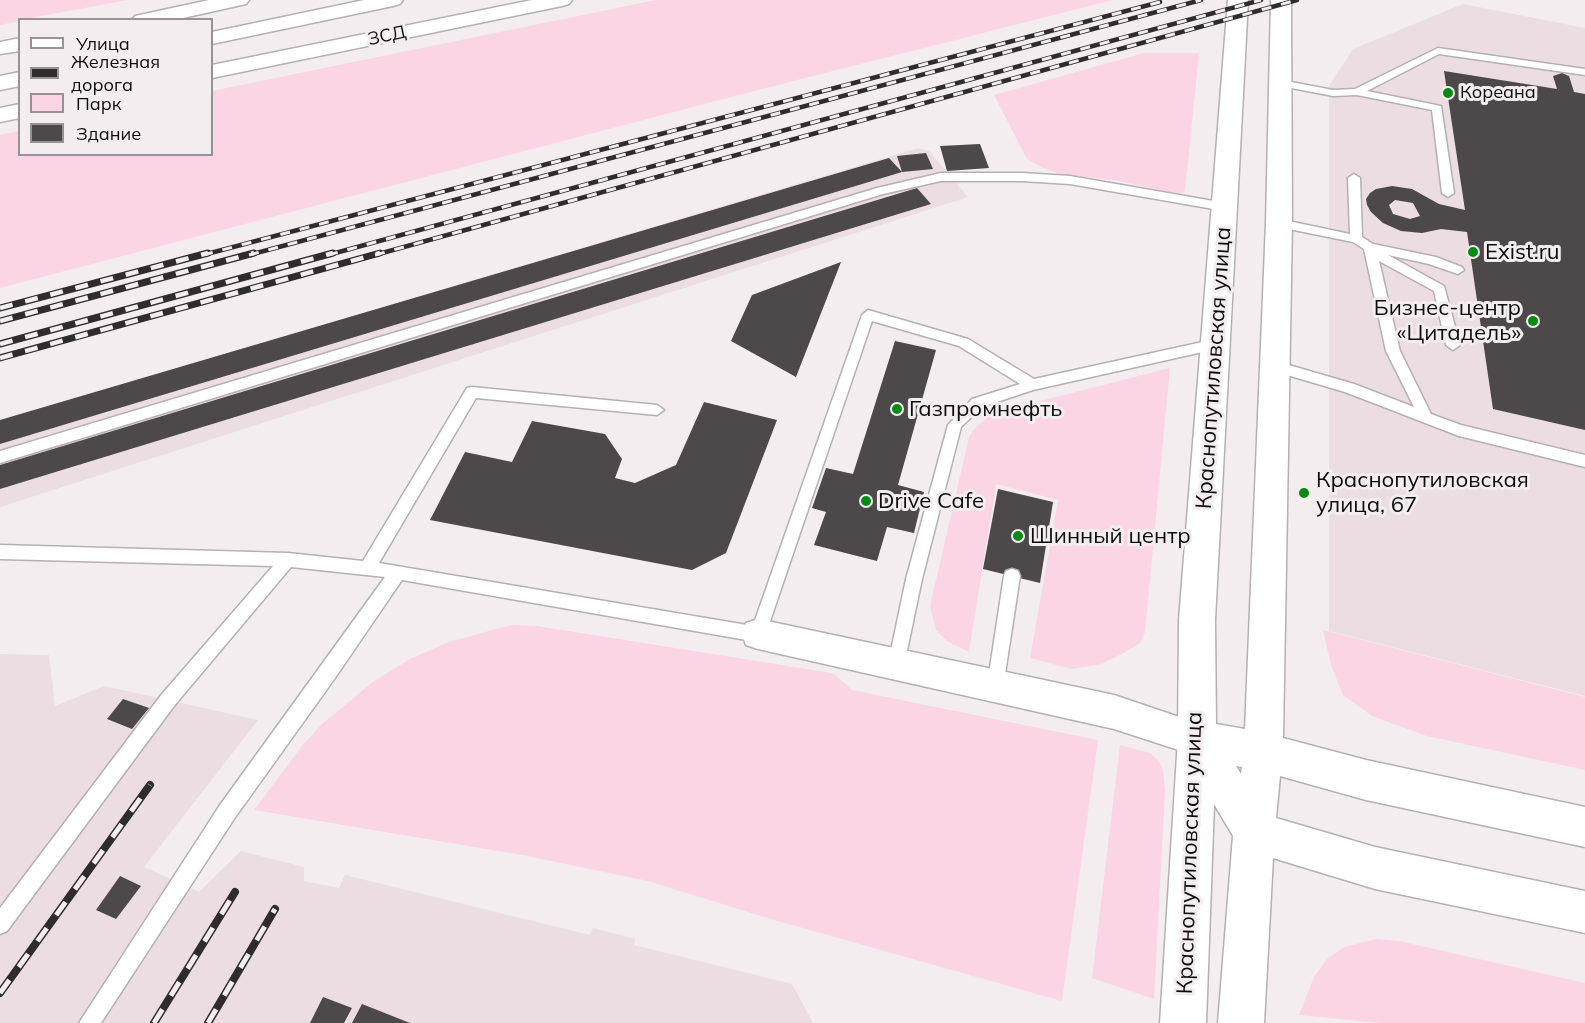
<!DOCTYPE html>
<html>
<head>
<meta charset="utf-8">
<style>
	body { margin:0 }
	#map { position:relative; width:1585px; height:1023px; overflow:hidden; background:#f3edef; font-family:Mulish,sans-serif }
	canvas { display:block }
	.legend { position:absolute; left:18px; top:18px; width:195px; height:138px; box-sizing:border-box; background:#f3edef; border:2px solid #979395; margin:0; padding:8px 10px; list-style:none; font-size:18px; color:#0e0c0d }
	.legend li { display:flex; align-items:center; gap:12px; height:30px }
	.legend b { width:30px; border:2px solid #979395 }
</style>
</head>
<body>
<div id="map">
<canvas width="1585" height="1023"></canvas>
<ul class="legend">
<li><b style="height:8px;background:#fff"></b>Улица</li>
<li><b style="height:8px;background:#2f2c2d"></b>Железная дорога</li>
<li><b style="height:16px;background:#fcd5e4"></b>Парк</li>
<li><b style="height:16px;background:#4d484a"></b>Здание</li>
</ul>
</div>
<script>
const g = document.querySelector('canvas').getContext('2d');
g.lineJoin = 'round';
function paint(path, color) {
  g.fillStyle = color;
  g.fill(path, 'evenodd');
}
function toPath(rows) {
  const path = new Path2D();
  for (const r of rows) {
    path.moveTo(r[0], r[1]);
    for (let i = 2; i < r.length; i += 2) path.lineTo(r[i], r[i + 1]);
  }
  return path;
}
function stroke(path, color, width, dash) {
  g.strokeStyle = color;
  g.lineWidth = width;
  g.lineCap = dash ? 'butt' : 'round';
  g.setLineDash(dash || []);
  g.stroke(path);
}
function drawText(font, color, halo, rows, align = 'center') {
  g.font = font + ' Mulish,sans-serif';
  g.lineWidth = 6;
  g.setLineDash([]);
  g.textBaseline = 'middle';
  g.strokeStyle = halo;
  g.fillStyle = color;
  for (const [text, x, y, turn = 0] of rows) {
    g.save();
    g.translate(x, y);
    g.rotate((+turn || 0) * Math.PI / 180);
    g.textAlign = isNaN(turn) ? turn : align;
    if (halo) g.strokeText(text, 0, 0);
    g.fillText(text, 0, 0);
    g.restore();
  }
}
const built = toPath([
	[1463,4,1585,28,1585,696,1329,631,1329,86,1353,49],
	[918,148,929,151,968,197,0,507,0,421],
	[0,654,49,655,55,706,104,686,258,720,144,867,199,892,241,851,304,867,304,881,339,888,345,875,590,935,593,928,635,939,634,945,792,984,813,1023,0,1023]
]);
const green = toPath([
	[0,0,128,0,20,20,19,21,0,25],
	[656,0,1113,0,762,89,0,288,0,135,19,131,20,154,212,154,212,91],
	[1144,53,1199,53,1185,191,1180,194,1113,180,1061,174,1043,168,1027,159,994,95],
	[1170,368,1145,632,1140,643,1124,653,1101,664,1072,669,1030,658,1058,500,996,484,969,652,947,641,936,630,930,606,969,437,975,428,988,417,1005,410],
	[511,625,537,626,826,672,834,674,852,690,1098,740,1062,1001,767,918,648,881,522,855,254,810,302,746,322,724,374,681,412,658,449,642],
	[1323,630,1585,697,1585,770,1427,736,1372,716,1343,695,1331,665],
	[1120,745,1150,753,1159,761,1163,771,1165,790,1154,999,1092,978],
	[1377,939,1399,941,1585,983,1585,1023,1379,1023,1299,1015,1314,977,1328,958,1344,947]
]);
const building = toPath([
	[1444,71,1557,89,1553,76,1562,73,1569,76,1574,92,1585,94,1585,430,1493,409,1467,232,1441,229,1422,233,1401,231,1383,223,1371,212,1367,205,1366,199,1370,193,1376,189,1392,186,1412,189,1439,204,1465,210],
	[1395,200,1413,203,1420,216,1410,219,1393,214,1389,205],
	[980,144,989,168,947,171,940,146],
	[926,153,933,169,902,172,897,156],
	[889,158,902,172,0,444,0,420],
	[917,188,931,204,0,489,0,465],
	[841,262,796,377,731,341,752,295],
	[895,341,936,350,898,485,924,492,914,533,887,527,877,561,814,545,826,512,812,508,826,468,853,474],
	[704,402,777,420,726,553,692,570,430,520,465,452,512,462,532,421,605,434,622,459,615,478,635,483,676,465],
	[998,489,1053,502,1040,583,983,569],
	[123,699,149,708,132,729,107,719],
	[120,876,141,886,116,919,96,910],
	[323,997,352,1008,344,1023,310,1023],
	[362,1004,410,1023,352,1023]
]);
const service = toPath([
	[1438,48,1585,69,1585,75,1439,54,1367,91,1441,106,1454,193,1448,197,1442,193,1432,110,1357,95,1333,96,1281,86,1276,83,1281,80,1333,90,1355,89,1438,48],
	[941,173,1022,173,1070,176,1225,203,1231,207,1225,211,1070,184,1022,181,941,181,883,194,0,463,0,451,877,188,941,173],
	[1354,174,1360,178,1362,237,1373,244,1436,257,1462,267,1464,270,1458,274,1429,264,1388,255,1444,286,1460,345,1453,350,1446,345,1434,291,1379,261,1400,351,1431,414,1461,425,1585,455,1585,467,1459,436,1345,392,1270,370,1268,366,1275,361,1354,384,1414,407,1386,351,1364,249,1353,242,1279,227,1273,223,1279,219,1350,234,1348,178,1354,174],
	[868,310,968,339,1034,379,1216,339,1223,344,1216,349,1033,390,982,407,961,427,922,579,904,665,902,671,896,673,890,671,888,665,906,579,948,425,972,399,1020,384,959,346,872,321,764,639,758,642,402,580,335,678,234,819,101,1023,79,1023,220,805,385,577,291,567,174,706,7,931,0,934,0,908,162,694,273,566,0,559,0,545,288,553,363,561,467,388,472,387,657,405,664,410,657,415,476,398,379,563,753,626,862,315,868,310],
	[1012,569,1018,571,1020,576,1003,687,1001,693,995,695,989,693,987,687,1004,576,1006,571,1012,569]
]);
const minor = toPath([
	[758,619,1114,695,1209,727,1215,739,1209,751,1197,756,1114,729,758,649,746,645,742,634,746,623,758,619]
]);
const secondary = toPath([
	[364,0,403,0,400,4,393,6,212,44,212,32,364,0],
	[1228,0,1248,0,1215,620,1216,724,1245,729,1266,223,1271,0,1291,0,1292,223,1283,738,1366,760,1585,807,1585,847,1366,800,1280,776,1276,818,1375,847,1585,891,1585,933,1375,889,1273,858,1264,1023,1218,1023,1233,836,1214,804,1206,1023,1160,1023,1178,739,1179,620,1228,0],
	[1236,766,1242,767,1241,774,1236,766],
	[20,72,20,86,0,90,0,76,20,72]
]);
const motorway = toPath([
	[209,0,249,0,246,4,174,20,132,20,135,16,209,0],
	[532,0,572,0,569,4,562,6,212,78,212,65,532,0],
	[20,38,20,51,0,54,0,42,20,38],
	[20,104,20,118,0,122,0,108,20,104]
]);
const railFar2 = toPath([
	[203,255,1160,2],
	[249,255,1201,0],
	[328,255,1261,0],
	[375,255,1297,0]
]);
const railFar1 = toPath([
	[0,308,208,253],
	[0,321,254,253],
	[0,344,333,253],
	[0,358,380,253]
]);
const rail = toPath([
	[0,993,150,785],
	[154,1023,235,892],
	[208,1023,275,909]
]);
const markers = [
	[1448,93,6,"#078a15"],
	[1473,252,6,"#078a15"],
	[1533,321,6,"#078a15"],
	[897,409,6,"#078a15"],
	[1304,493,6,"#078a15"],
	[866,501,6,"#078a15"],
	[1018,536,6,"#078a15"]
];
const farStreetnames = [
	["ЗСД",387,36,-12]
];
const farPoinames = [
	["Кореана",1460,93]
];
const poiNames = [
	["Exist.ru",1485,252],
	["Бизнес-центр",1521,308,"right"],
	["«Цитадель»",1521,333,"right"],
	["Газпромнефть",909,409],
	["Краснопутиловская",1316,480],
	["улица, 67",1316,505],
	["Drive Cafe",878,501],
	["Шинный центр",1030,536]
];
const streetNames = [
	["Краснопутиловская улица",1214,368,-86],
	["Краснопутиловская улица",1190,853,-88]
];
paint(built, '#ebdde2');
paint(green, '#fcd5e4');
paint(building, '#4d484a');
stroke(service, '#b5b0b2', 3);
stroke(minor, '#b5b0b2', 3);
stroke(secondary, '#b5b0b2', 3);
stroke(motorway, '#b5b0b2', 3);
paint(service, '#fff');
paint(minor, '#fff');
paint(secondary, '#fff');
paint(motorway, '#fff');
stroke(railFar2, '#2f2c2d', 4.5);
stroke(railFar1, '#2f2c2d', 7);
stroke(rail, '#2f2c2d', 8);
stroke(railFar2, '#f3edef', 3, [10]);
stroke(railFar1, '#f3edef', 4.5, [13]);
stroke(rail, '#f3edef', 5, [16]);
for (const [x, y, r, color] of markers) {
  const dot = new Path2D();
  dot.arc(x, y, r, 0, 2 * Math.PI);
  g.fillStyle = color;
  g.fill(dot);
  stroke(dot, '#f3edef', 2);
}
drawText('18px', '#0e0c0d', '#f3edef', farStreetnames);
drawText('18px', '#0e0c0d', '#f3edef', farPoinames, 'left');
drawText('22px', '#0e0c0d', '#f3edef', poiNames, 'left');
drawText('22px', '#0e0c0d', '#f3edef', streetNames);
</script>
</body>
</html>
